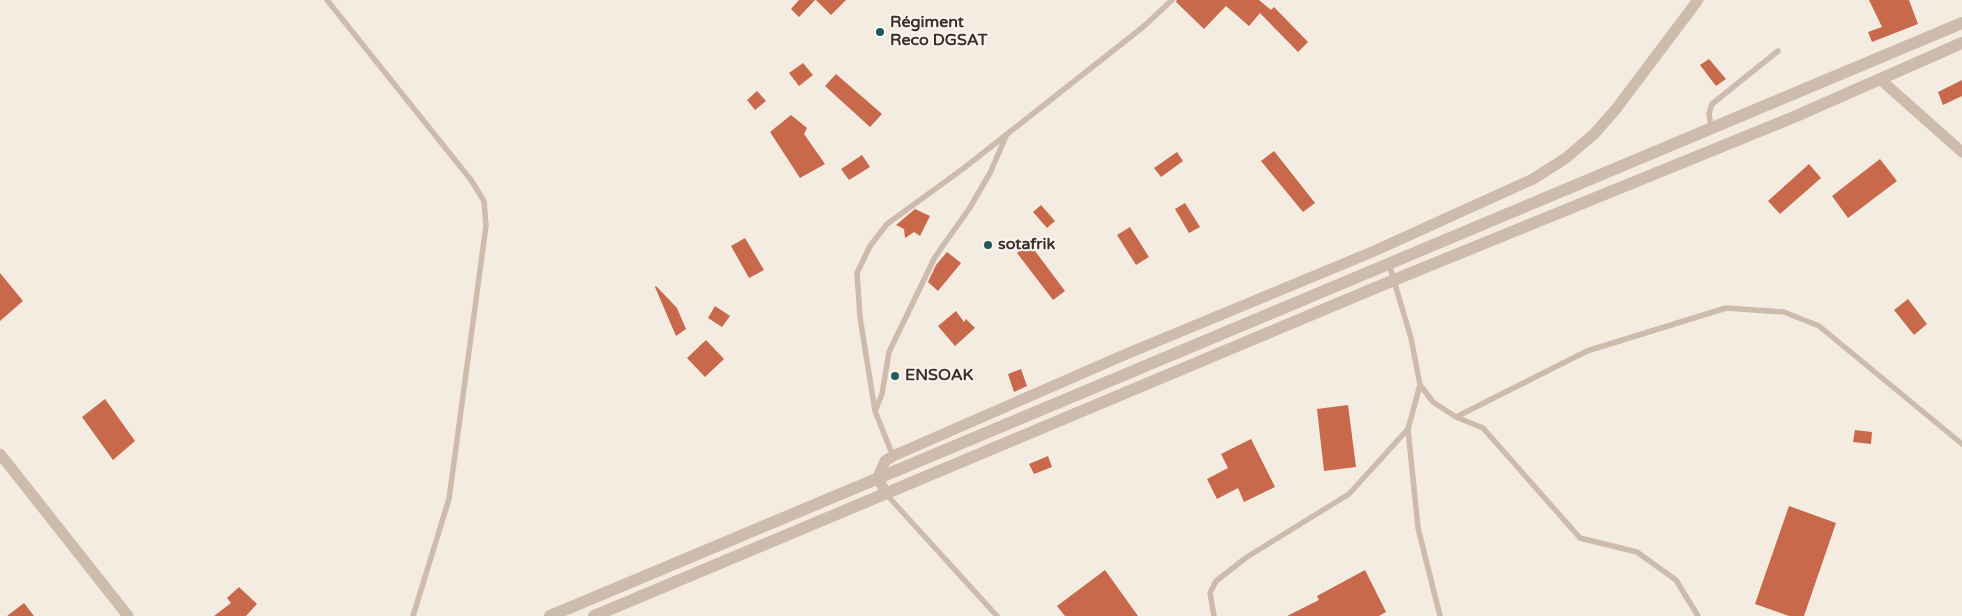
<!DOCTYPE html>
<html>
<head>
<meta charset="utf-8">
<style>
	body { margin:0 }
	canvas { display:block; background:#f4ebe1 }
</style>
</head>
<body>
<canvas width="1962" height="616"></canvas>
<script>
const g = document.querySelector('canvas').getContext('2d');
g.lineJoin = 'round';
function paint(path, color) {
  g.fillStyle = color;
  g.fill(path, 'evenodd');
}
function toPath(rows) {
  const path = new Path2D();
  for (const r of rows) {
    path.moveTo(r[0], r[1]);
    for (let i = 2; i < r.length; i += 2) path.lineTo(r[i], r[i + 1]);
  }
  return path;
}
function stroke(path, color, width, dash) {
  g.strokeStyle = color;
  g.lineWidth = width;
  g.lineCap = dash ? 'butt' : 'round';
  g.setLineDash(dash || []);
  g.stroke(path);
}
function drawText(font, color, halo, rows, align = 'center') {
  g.font = font + ' "Varela Round",sans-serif';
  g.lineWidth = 4;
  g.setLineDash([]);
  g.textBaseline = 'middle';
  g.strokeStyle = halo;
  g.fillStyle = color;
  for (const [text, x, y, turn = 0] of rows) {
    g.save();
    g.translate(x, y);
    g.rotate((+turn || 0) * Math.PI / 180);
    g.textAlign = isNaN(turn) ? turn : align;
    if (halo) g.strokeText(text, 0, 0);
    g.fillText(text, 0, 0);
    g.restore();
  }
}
const building = toPath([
	[799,0,815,0,799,17,791,9],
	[816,0,846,0,831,15],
	[1177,0,1259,0,1271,10,1274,7,1308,42,1298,52,1260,13,1249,26,1226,6,1204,29,1176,2],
	[1869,0,1909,0,1918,24,1872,42,1868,32,1882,27],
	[1709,59,1726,79,1716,86,1700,65],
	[803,63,813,75,799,86,789,73],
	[836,74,882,114,870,127,825,86],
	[1962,80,1962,96,1943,105,1938,92],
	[757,91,766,101,755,110,747,100],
	[791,115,807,128,804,134,825,164,800,178,770,132],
	[1274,151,1315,203,1303,212,1261,161],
	[1177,152,1183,161,1161,177,1154,168],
	[862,155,870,167,849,180,841,169],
	[1880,159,1897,181,1848,218,1832,196],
	[1809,164,1821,178,1780,214,1768,201],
	[1185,203,1200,227,1189,233,1175,209],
	[1041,205,1055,221,1047,228,1033,212],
	[915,209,930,216,920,236,914,232,905,238,904,229,896,225],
	[1130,227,1149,257,1136,265,1117,235],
	[745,238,764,270,749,278,731,246],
	[1029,243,1065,291,1053,300,1017,253],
	[947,252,961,263,938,291,928,282,936,265],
	[0,273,23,301,0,321],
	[656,286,677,308,686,329,676,336,655,287],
	[1908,299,1927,324,1914,335,1894,310],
	[715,306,730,316,722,327,708,318],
	[956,311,964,322,966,319,975,328,955,346,938,326],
	[706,340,724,359,705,377,687,358],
	[1021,369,1027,386,1014,392,1008,374],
	[105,399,135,441,113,460,82,417],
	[1348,405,1356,467,1324,471,1317,409],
	[1855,430,1872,432,1871,444,1853,442],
	[1251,439,1275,487,1244,502,1238,488,1217,499,1207,479,1228,468,1221,454],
	[1048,456,1052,467,1034,474,1029,464],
	[1789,506,1836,523,1804,616,1789,616,1755,604],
	[1105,570,1138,616,1065,616,1057,606],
	[1365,570,1386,612,1379,616,1287,616,1319,600,1317,596],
	[239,587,257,604,246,616,214,616,231,603,227,598],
	[24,603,34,616,7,616]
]);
const service = toPath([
	[327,0,471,180,484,201,486,226,449,499,413,616],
	[1711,128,1709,113,1712,104,1778,51],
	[1389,264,1411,338,1420,385,1433,402,1456,417,1483,428,1580,538,1637,552,1676,580,1698,616],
	[1420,385,1408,429,1418,528,1440,616],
	[875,411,882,394,889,352,935,257,969,209,990,173,1006,136],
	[1456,417,1587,351,1726,308,1784,312,1819,326,1962,444],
	[893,456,875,411,860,317,857,273,870,246,887,224,964,168,1058,94,1143,27,1172,0],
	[886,494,997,616],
	[1214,616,1210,593,1216,581,1247,557,1349,494,1408,429]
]);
const minor = toPath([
	[1881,80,1962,152],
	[0,454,128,616],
	[885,492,878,477,885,461,893,456,1124,355,1372,252,1533,179,1566,158,1594,134,1616,109,1698,0]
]);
const tertiary = toPath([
	[550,616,1962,23],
	[594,616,1394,280,1794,117,1962,43]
]);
const markers = [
	[880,32,5,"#1f5a5e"],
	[988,245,5,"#1f5a5e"],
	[895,376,5,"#1f5a5e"]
];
const poiNames = [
	["Régiment",890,23],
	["Reco DGSAT",890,41],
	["sotafrik",998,245],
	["ENSOAK",905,376]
];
paint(building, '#c8694b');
stroke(service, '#cdbbac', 5.5);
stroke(minor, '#cdbbac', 11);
stroke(tertiary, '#cdbbac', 12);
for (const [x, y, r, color] of markers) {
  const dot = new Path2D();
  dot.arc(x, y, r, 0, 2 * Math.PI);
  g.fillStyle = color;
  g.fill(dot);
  stroke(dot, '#fbf5ee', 2);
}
drawText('bold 16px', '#3b302b', '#fbf5ee', poiNames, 'left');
</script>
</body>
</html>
